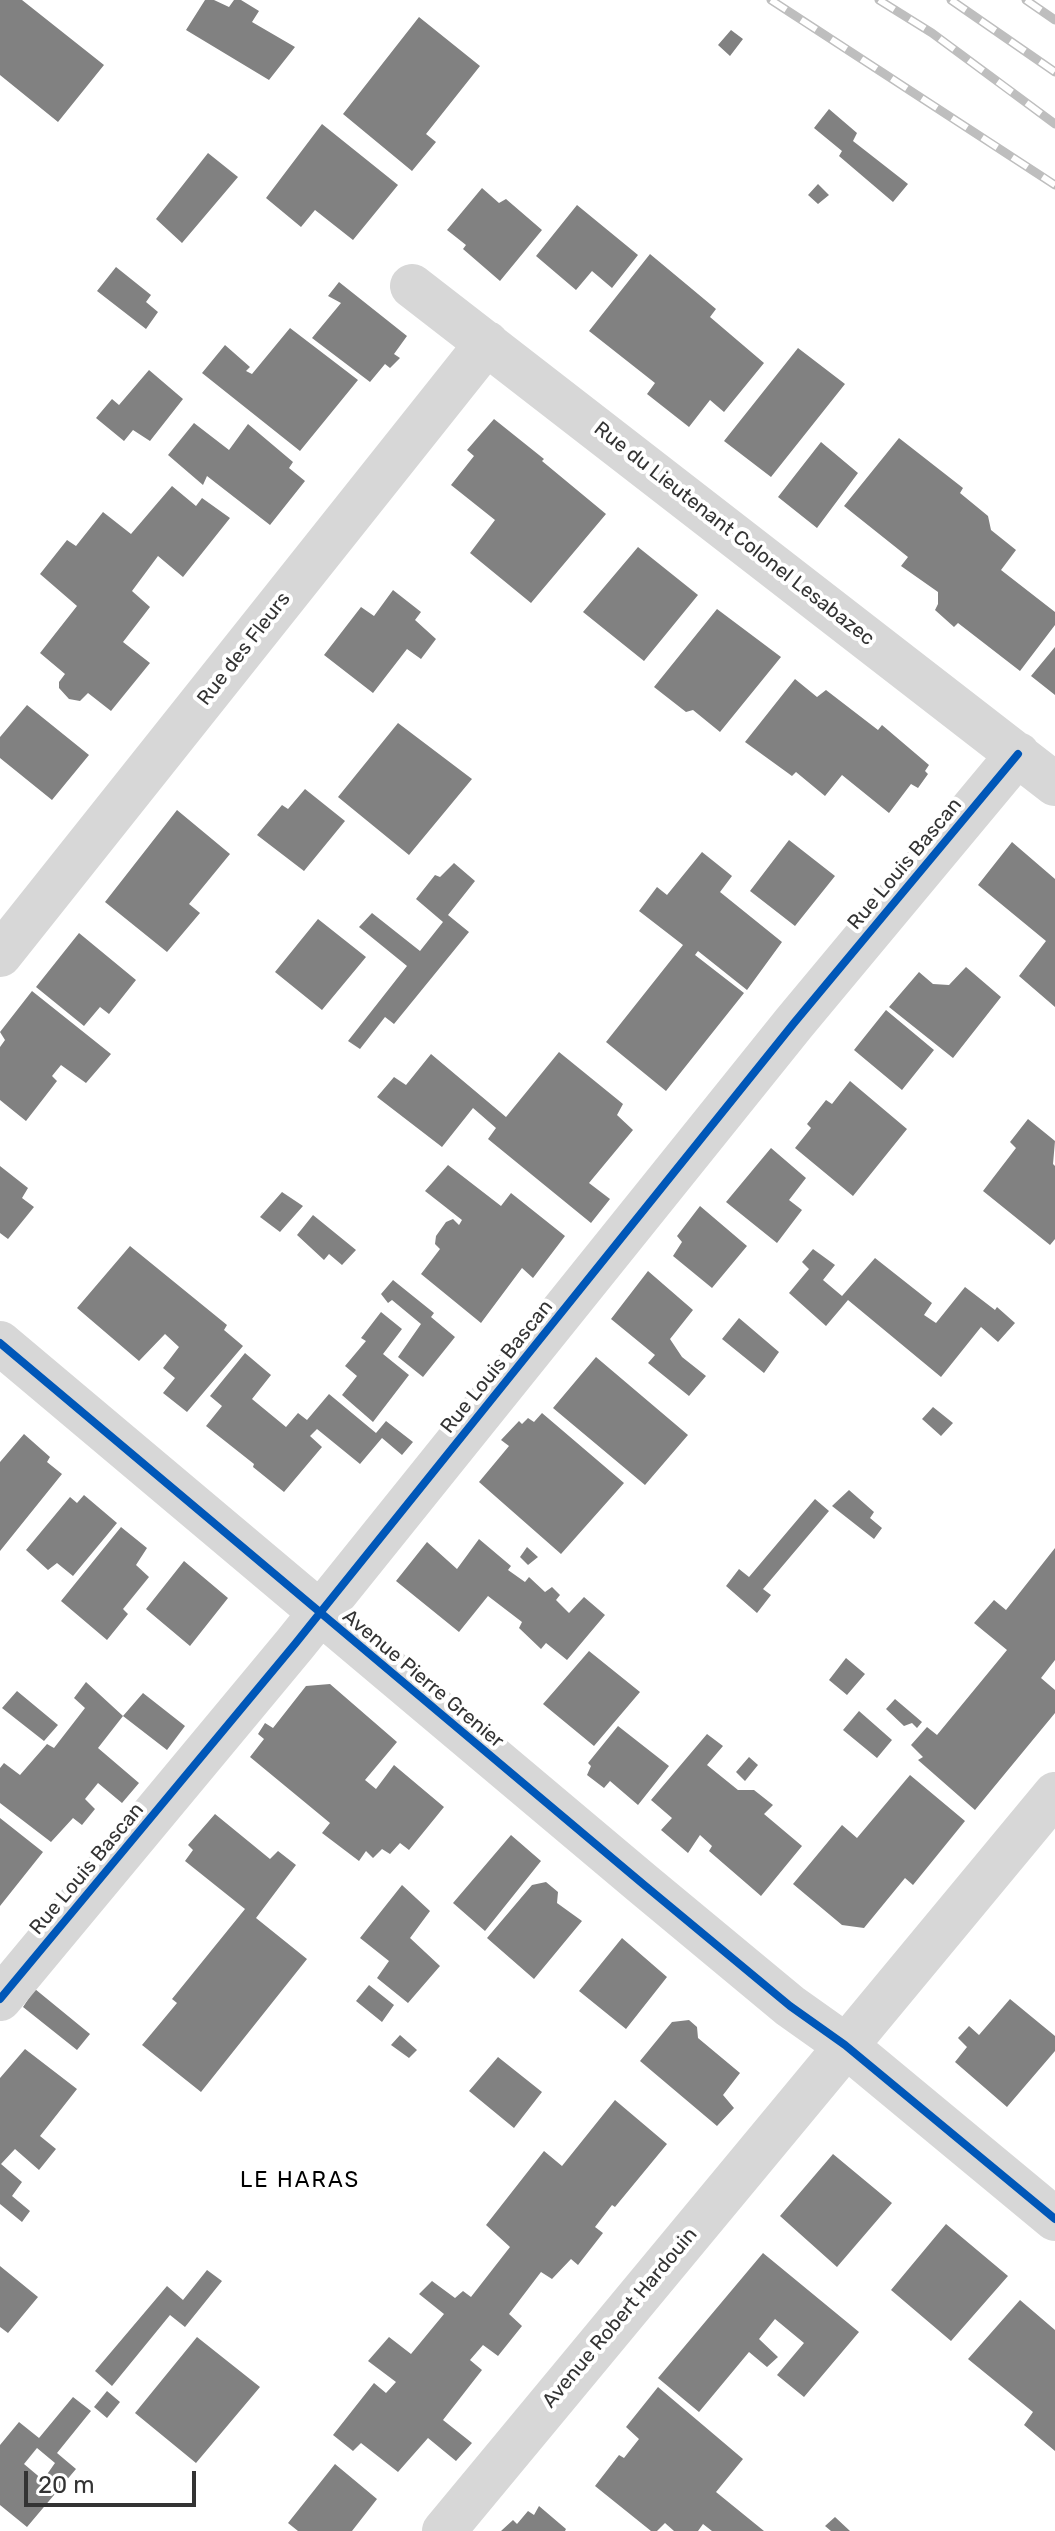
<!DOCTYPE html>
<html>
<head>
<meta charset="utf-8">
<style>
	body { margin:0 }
	#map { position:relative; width:1055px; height:2531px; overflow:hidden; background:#fff; font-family:Rubik,sans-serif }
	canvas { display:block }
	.scale { position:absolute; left:24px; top:2471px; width:172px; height:36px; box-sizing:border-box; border:4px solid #333; border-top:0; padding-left:10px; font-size:24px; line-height:28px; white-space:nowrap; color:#333; -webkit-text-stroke:6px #fff; paint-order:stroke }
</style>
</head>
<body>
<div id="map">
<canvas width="1055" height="2531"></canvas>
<div class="scale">20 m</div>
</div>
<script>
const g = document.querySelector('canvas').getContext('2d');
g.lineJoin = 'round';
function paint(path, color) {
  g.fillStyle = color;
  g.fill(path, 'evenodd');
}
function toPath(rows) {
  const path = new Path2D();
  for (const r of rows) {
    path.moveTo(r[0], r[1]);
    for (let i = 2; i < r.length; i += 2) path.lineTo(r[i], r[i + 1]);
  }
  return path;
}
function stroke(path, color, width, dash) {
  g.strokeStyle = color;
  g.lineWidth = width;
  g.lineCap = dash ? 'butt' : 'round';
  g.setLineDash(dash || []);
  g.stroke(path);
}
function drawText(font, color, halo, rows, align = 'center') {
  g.font = font + ' Rubik,sans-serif';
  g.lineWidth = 8;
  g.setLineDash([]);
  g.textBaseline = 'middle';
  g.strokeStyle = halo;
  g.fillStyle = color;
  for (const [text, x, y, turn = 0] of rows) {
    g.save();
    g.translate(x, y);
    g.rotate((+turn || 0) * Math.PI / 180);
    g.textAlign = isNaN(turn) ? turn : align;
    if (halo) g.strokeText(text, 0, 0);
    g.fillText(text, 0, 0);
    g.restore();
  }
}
const building = toPath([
	[0,0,22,0,104,65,58,122,0,75],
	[205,0,214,0,229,7,234,0,241,0,259,11,252,22,295,47,269,80,186,30],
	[419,17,480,66,426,134,436,142,412,171,343,114],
	[731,30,743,39,730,56,718,45],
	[829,109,857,133,853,141,908,184,893,202,839,156,842,151,814,128],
	[322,124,398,185,353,240,315,210,301,227,266,198],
	[208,153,238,177,182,243,156,219],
	[818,184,829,195,818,204,808,195],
	[482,188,499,203,506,199,542,230,500,281,463,249,466,245,447,230],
	[577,205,638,255,612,288,592,271,576,290,536,256],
	[650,254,716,309,710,317,764,363,724,412,710,400,689,427,647,394,655,383,589,331],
	[116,267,151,295,146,302,158,312,146,329,97,291],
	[339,282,407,336,394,354,400,358,390,368,385,364,370,382,312,338,341,303,328,296],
	[290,328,358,380,300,451,202,373,225,345,250,367,246,371,252,374],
	[798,348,845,384,771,477,724,441],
	[149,370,183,399,150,441,133,430,124,441,96,418,112,399,119,405],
	[494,419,544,459,542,461,606,514,531,603,470,553,495,520,451,485,474,456,467,450],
	[194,423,229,450,248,424,293,462,289,468,305,481,270,525,207,476,203,485,168,455],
	[899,438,963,488,960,493,988,516,991,530,1016,550,1001,570,1055,612,1055,625,1020,671,958,623,954,627,935,610,938,604,938,592,901,566,908,557,844,506],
	[821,442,858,473,817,528,778,497],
	[172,486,196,506,202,498,230,518,183,577,158,556,132,591,150,607,123,642,150,663,111,711,88,693,80,701,69,699,59,688,59,682,65,674,40,653,77,606,40,574,67,540,76,546,103,512,131,534],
	[638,547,698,595,644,661,583,612],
	[393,590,421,612,415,620,436,639,421,659,407,649,373,693,324,655,361,607,374,616],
	[717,609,781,657,720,732,693,710,686,712,654,687],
	[1055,647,1055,695,1031,676],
	[795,679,817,697,826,690,878,730,882,725,929,765,925,771,928,774,918,788,911,784,889,813,842,775,825,796,796,772,792,776,745,742],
	[27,705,89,755,52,800,0,758,0,737],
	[398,723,472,779,409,855,338,797],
	[305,789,345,821,304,871,257,835,282,805,288,809],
	[177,810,230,854,189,904,200,913,167,952,105,902],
	[789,840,835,876,795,926,750,891],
	[1012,842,1055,879,1055,1007,1019,976,1046,941,978,885],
	[702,852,732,876,720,892,782,942,747,990,698,951,695,955,744,993,666,1091,606,1042,683,945,639,911,657,887,667,895],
	[454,863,475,881,448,915,469,932,394,1024,385,1017,360,1049,348,1041,407,966,359,927,372,913,420,951,443,922,416,899,435,875,440,877],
	[318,919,366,957,322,1010,275,972],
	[79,933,136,980,109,1014,100,1007,84,1026,36,987],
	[966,967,1001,997,953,1058,889,1007,919,972,933,984,949,985],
	[32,991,111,1054,86,1083,61,1065,52,1076,57,1081,26,1121,0,1100,0,1047,5,1040,0,1032],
	[886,1010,934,1050,902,1090,854,1050],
	[559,1052,623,1104,617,1115,633,1130,589,1183,610,1199,591,1223,488,1139,496,1128,473,1108,442,1147,377,1097,394,1077,406,1085,431,1054,506,1117],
	[850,1081,907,1129,853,1196,795,1148,811,1128,807,1124,826,1100,832,1104],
	[1028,1119,1055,1141,1053,1164,1055,1166,1055,1239,1050,1245,983,1191,1016,1148,1010,1142],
	[771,1148,806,1178,789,1200,802,1210,777,1243,726,1202],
	[448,1165,501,1206,511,1193,565,1236,533,1278,522,1268,481,1323,421,1274,440,1249,435,1244,436,1236,446,1222,453,1219,459,1225,462,1220,425,1191],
	[0,1166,28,1188,22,1198,34,1207,8,1239,0,1233],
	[282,1192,303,1206,280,1232,260,1217],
	[700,1206,747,1246,712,1288,673,1256,682,1242,677,1236],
	[313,1215,356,1250,342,1265,329,1254,324,1260,297,1235],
	[130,1246,227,1325,224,1330,243,1346,187,1412,163,1393,175,1378,163,1368,179,1347,165,1334,139,1361,77,1308],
	[813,1249,835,1265,823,1280,842,1296,875,1258,932,1303,924,1315,936,1323,965,1287,995,1310,997,1307,1015,1323,998,1342,981,1327,941,1377,848,1300,826,1326,789,1293,809,1269,802,1262],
	[648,1271,693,1310,670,1339,682,1357,706,1376,689,1396,648,1363,655,1355,611,1319],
	[393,1280,434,1313,431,1317,455,1337,423,1377,398,1357,421,1324,392,1300,388,1303,381,1294],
	[381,1312,402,1329,383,1354,409,1375,373,1422,342,1395,357,1376,345,1366,366,1341,361,1338],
	[739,1318,779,1352,764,1373,722,1339],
	[245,1353,271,1375,252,1399,286,1427,298,1413,307,1420,329,1394,376,1433,386,1421,413,1442,402,1455,382,1438,360,1464,317,1429,310,1436,322,1447,284,1492,253,1467,254,1464,206,1426,222,1406,210,1396],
	[596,1357,688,1435,645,1485,553,1408],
	[933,1407,953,1423,941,1436,922,1419],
	[542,1413,624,1483,561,1554,479,1482,509,1446,501,1440,519,1421,522,1424,528,1418,534,1422],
	[24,1434,50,1457,47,1462,62,1474,0,1551,0,1462],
	[849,1490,874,1512,870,1518,882,1528,874,1539,832,1506],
	[84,1495,117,1523,73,1576,57,1563,48,1570,26,1550,70,1497,77,1503],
	[815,1499,829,1511,763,1589,771,1595,757,1613,726,1586,739,1569,749,1577],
	[121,1527,147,1548,136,1565,149,1577,123,1609,128,1614,107,1640,61,1601],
	[479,1539,511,1566,508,1570,525,1582,529,1577,545,1592,552,1587,560,1595,556,1600,569,1613,584,1597,605,1615,567,1660,546,1643,541,1649,519,1628,522,1622,488,1596,459,1632,396,1581,427,1542,457,1569],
	[527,1547,538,1557,528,1565,520,1557],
	[1055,1548,1055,1660,1041,1678,1055,1690,1055,1713,975,1810,918,1760,923,1757,911,1745,927,1727,937,1735,1007,1650,974,1623,994,1600,1006,1610],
	[184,1561,228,1598,190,1646,146,1609],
	[589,1651,640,1692,594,1746,543,1704],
	[846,1658,865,1674,847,1695,829,1680],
	[86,1682,123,1716,98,1748,139,1783,122,1803,98,1783,85,1799,95,1809,82,1825,73,1818,51,1842,0,1803,0,1768,4,1763,20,1775,47,1744,54,1748,85,1708,74,1698],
	[330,1684,397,1742,365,1780,376,1789,394,1765,444,1807,409,1850,400,1843,390,1854,382,1849,373,1858,366,1851,359,1861,322,1833,330,1823,250,1757,264,1739,258,1734,265,1723,273,1728,306,1686],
	[17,1691,58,1725,44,1741,2,1708],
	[143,1693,185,1726,167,1750,123,1716],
	[895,1699,922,1722,917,1728,912,1723,904,1726,886,1709],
	[859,1711,892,1740,877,1758,843,1730],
	[618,1726,669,1766,638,1805,610,1781,604,1788,587,1775,591,1766,588,1763],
	[707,1734,723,1746,707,1765,738,1790,754,1790,773,1805,764,1814,802,1846,761,1896,709,1851,712,1846,700,1835,688,1853,661,1830,672,1818,651,1800],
	[749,1757,758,1765,745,1781,736,1772],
	[910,1775,965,1821,913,1885,905,1878,864,1928,842,1925,793,1884,842,1825,857,1838],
	[215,1814,270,1859,278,1851,296,1865,256,1918,307,1959,201,2092,142,2045,177,2003,172,1999,245,1909,185,1861,193,1850,188,1845],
	[0,1818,43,1852,0,1906],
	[511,1835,541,1861,485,1931,453,1903],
	[546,1882,558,1892,557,1903,582,1921,534,1979,487,1938,532,1885],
	[402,1885,430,1911,410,1938,440,1966,408,2003,377,1978,389,1961,360,1938],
	[622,1938,667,1977,626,2029,579,1991],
	[369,1985,394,2005,382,2022,356,2001],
	[35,1989,90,2034,77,2050,23,2007],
	[1010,1999,1055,2036,1055,2051,1007,2107,955,2062,967,2047,958,2038,969,2026,979,2035],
	[689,2020,697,2027,698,2038,740,2073,723,2095,734,2108,717,2126,640,2061,672,2022],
	[400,2035,417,2050,409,2058,391,2045],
	[25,2049,77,2089,40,2136,56,2149,39,2170,15,2149,1,2164,22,2182,12,2196,30,2211,22,2222,0,2204,0,2078],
	[498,2057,542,2092,514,2128,469,2091],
	[615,2100,667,2144,615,2207,612,2205,595,2227,603,2233,578,2265,571,2259,552,2279,541,2272,509,2314,522,2326,498,2356,483,2345,470,2360,482,2370,443,2420,472,2443,456,2461,428,2438,398,2472,361,2443,353,2451,333,2435,374,2383,386,2393,396,2382,368,2361,389,2337,411,2354,444,2314,419,2294,432,2281,455,2298,463,2291,471,2297,510,2247,486,2225,544,2151,562,2166],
	[833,2154,892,2203,837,2267,780,2216],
	[946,2224,1008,2276,951,2341,891,2290],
	[763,2253,859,2332,804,2397,777,2375,804,2343,775,2319,759,2339,778,2357,767,2367,749,2352,699,2412,658,2378],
	[0,2266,38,2297,8,2333,0,2327],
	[207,2270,222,2281,185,2327,170,2315,112,2386,95,2371,167,2286,183,2300],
	[1020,2300,1055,2330,1055,2451,1024,2425,1033,2412,968,2359],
	[197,2337,260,2387,196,2463,135,2413],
	[658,2387,743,2459,716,2492,764,2531,712,2531,703,2524,698,2531,674,2531,665,2523,657,2531,651,2531,595,2486,619,2455,624,2458,639,2439,626,2427],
	[107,2391,120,2402,107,2418,94,2407],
	[73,2397,91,2411,57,2453,76,2469,27,2527,0,2505,0,2445,19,2422,39,2438],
	[37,2448,55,2463,43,2480,24,2464],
	[335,2464,377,2499,352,2531,298,2531,288,2523],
	[539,2506,566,2529,565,2531,501,2531,513,2520,517,2524,528,2511,534,2515],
	[835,2517,850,2531,831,2531,825,2526]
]);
const minor = toPath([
	[412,286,1055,784],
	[0,955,487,343],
	[0,1343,643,1884,790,2006,845,2045,1055,2219],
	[0,1999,295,1644,794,1023,1018,754],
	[444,2531,1055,1794]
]);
const rail = toPath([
	[771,0,1055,185],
	[879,0,932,33,1055,124],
	[951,0,1055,72],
	[1026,0,1055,20]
]);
const cycleway = toPath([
	[0,1343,643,1884,790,2006,845,2045,1055,2219],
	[0,1999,295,1644,794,1023,1018,754]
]);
const streetNames = [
	["Rue du Lieutenant Colonel Lesabazec",734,534,38],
	["Rue des Fleurs",244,649,-52],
	["Rue Louis Bascan",905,864,-50],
	["Rue Louis Bascan",497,1367,-51],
	["Avenue Pierre Grenier",423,1679,40],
	["Rue Louis Bascan",87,1869,-50],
	["Avenue Robert Hardouin",620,2318,-50]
];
const neighbourhoodNames = [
	["LE HARAS",300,2181]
];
paint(building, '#818181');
stroke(minor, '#d7d7d7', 44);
stroke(rail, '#bebebe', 9);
stroke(rail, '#fff', 6, [18]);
stroke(cycleway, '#0057b8', 8);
drawText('20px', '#333', '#fff', streetNames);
g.letterSpacing = '2px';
drawText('22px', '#000', '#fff', neighbourhoodNames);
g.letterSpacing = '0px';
</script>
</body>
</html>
